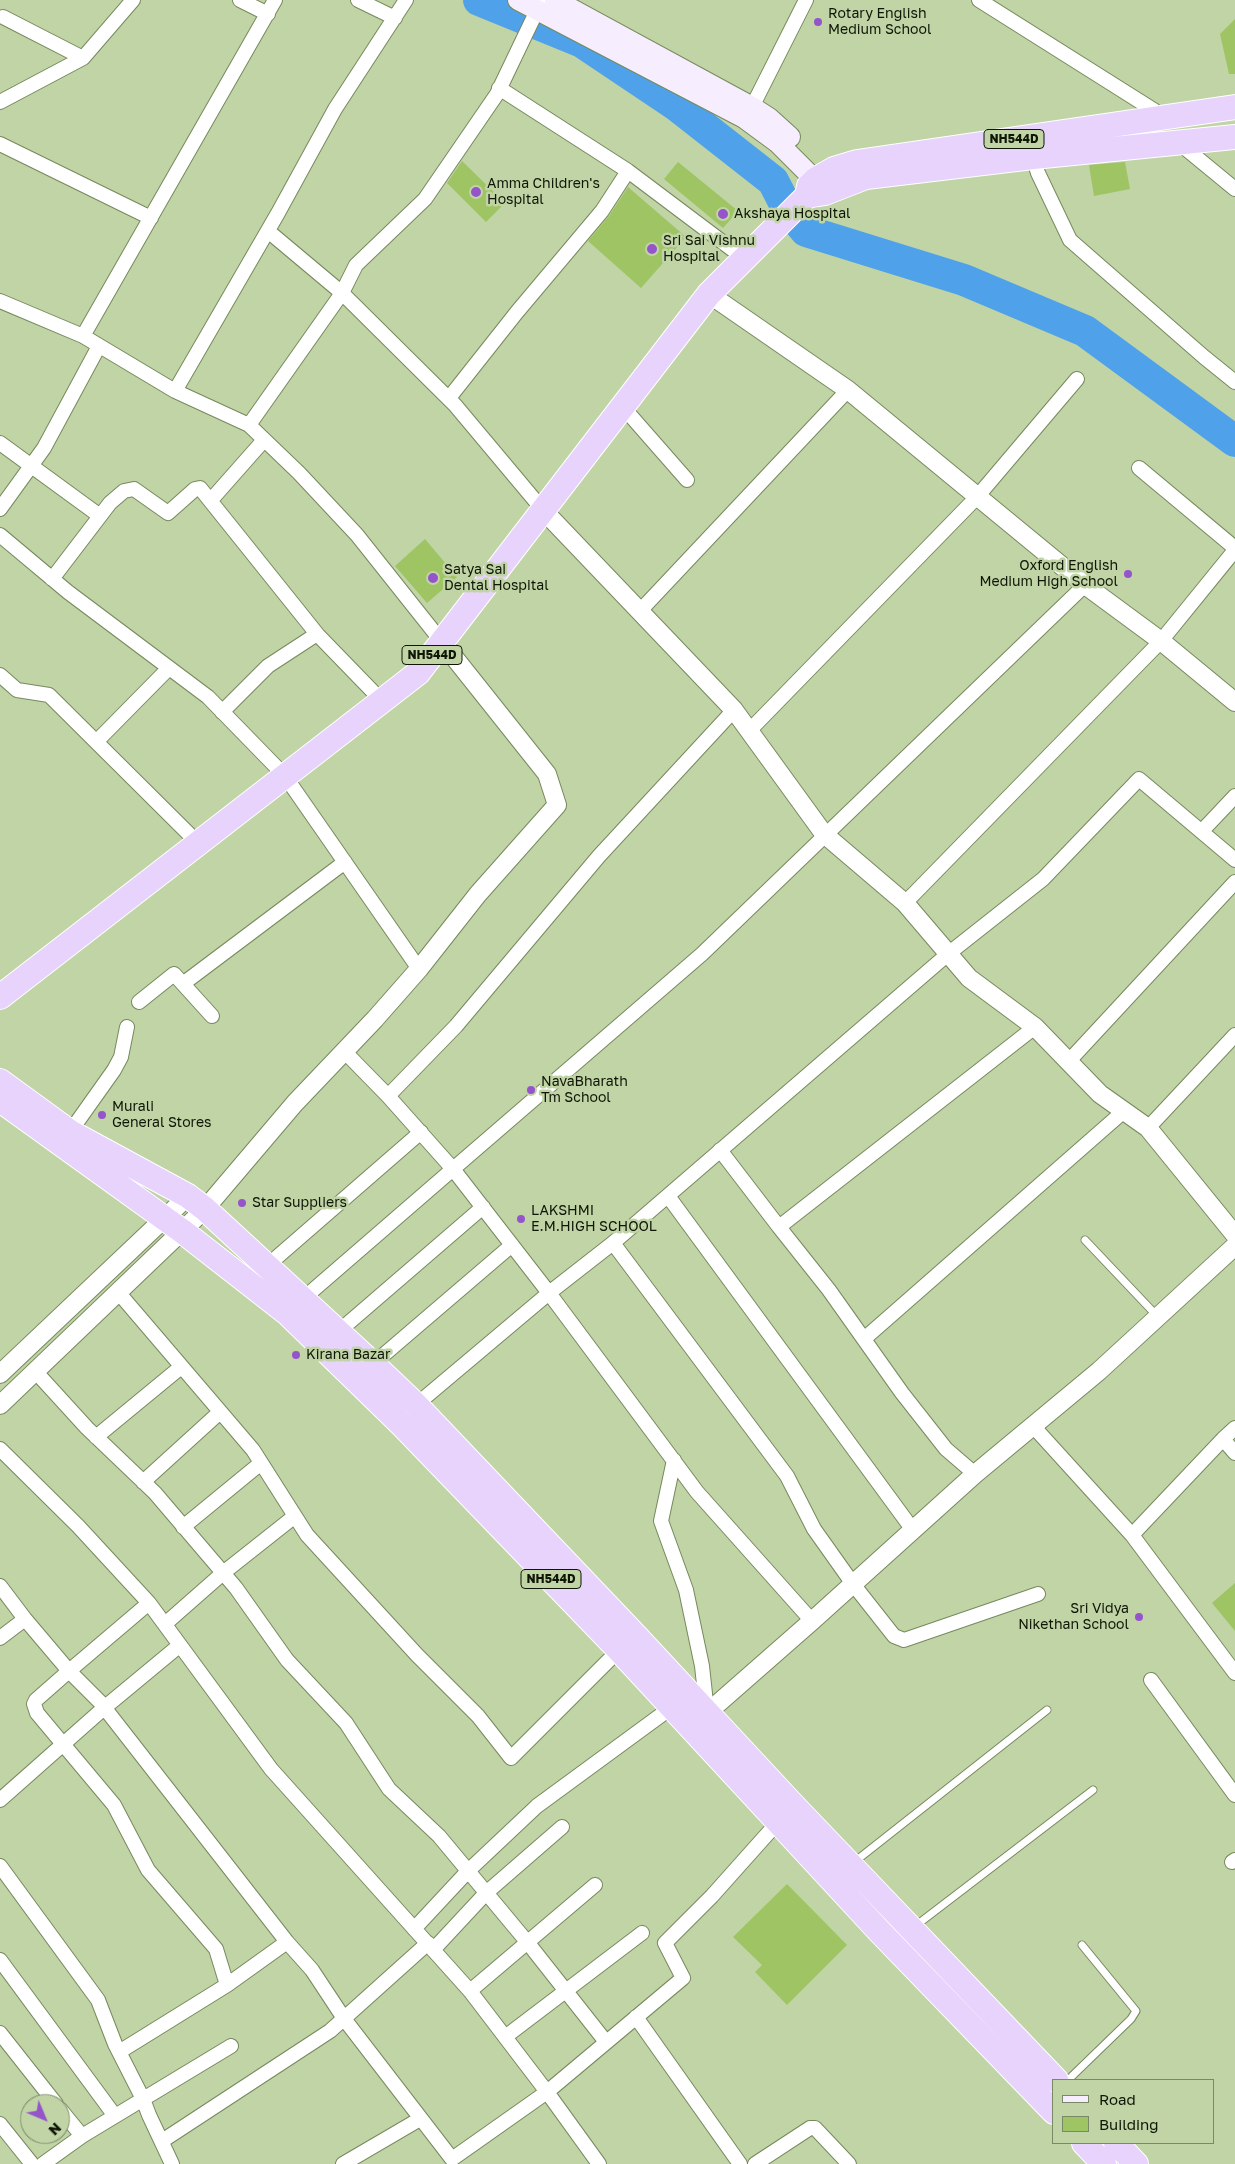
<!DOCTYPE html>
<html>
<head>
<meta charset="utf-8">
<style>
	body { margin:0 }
	#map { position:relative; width:1235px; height:2164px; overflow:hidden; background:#c0d4a6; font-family:"Golos Text",sans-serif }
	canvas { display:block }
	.legend { position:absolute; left:1052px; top:2079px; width:162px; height:65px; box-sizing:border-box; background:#c0d4a6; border:1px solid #798866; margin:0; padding:6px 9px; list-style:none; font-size:15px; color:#0f1606 }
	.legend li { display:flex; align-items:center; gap:10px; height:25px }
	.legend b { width:25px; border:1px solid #798866 }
	.north { position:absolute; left:20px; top:2094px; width:50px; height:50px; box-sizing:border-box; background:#c0d4a6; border:1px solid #798866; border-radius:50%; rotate:135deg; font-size:14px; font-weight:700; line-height:20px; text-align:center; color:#0f1606 }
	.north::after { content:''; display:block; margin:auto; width:18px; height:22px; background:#9554ca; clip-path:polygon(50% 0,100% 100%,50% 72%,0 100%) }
</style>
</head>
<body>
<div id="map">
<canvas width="1235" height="2164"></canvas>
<ul class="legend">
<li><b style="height:6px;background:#f6eefe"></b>Road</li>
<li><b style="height:14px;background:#9ec463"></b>Building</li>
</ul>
<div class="north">N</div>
</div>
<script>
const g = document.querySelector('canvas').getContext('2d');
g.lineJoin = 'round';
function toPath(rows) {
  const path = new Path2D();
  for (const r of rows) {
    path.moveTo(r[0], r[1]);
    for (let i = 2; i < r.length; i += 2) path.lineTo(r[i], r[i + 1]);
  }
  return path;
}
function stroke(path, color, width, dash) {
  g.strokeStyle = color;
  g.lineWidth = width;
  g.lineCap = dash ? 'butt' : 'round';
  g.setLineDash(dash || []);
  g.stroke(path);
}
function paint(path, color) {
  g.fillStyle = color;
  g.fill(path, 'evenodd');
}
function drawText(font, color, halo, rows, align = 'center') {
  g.font = font + ' "Golos Text",sans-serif';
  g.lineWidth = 5;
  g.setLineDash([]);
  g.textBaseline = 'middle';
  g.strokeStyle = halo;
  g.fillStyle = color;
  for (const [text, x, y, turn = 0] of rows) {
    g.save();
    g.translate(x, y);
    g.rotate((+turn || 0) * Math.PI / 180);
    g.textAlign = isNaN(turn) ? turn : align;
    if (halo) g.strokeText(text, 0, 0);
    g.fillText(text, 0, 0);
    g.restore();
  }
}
const river = toPath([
	[479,0,582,42,676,105,773,181,787,208,806,231,964,280,1085,331,1235,441]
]);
const building = toPath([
	[1235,19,1235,74,1229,74,1220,34],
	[462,161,505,203,486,222,447,183],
	[678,162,738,211,723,228,664,179],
	[1125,162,1130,189,1094,196,1089,165],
	[628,187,686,237,641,288,588,241,609,216],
	[425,539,457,577,427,603,395,566],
	[1235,1583,1235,1631,1212,1603],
	[787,1884,847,1945,787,2005,755,1972,762,1965,733,1937]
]);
const service = toPath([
	[1085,1240,1158,1317],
	[853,1863,1047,1710],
	[914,1927,1093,1790],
	[1068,2080,1131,2019,1136,2011,1082,1945]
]);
const minor = toPath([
	[240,0,268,14],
	[358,0,395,18],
	[542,0,497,94,425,199,356,265,342,293,455,405,543,510],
	[979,0,1163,116],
	[3,17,83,58],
	[0,102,83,58,133,0],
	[752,107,806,0],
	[1179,143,1235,189],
	[0,144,151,218],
	[1033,157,1038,173,1070,240,1204,357,1235,382],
	[628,171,745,259],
	[0,301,83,336,275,0],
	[83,336,175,391,278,213,335,109,406,0],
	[175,391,249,425,342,293,268,231],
	[449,398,517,312,602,211,628,171,499,88],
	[623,407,687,480],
	[249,425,299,473,357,535,442,642],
	[0,443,100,516],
	[1139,468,1235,548],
	[211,500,264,440],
	[0,509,44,448,99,346],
	[0,535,68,592,208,697,285,776,419,969],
	[52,579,110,503,124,491,134,489,168,513,195,489,200,488,317,634],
	[639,612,848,390],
	[0,675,17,690,49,695,198,843],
	[222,712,268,666,317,634,382,701],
	[749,731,977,497,1077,379],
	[97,741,169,668],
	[1202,831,1235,796],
	[905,903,1161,641,1235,550],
	[184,983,345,862],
	[139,1002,174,974,212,1016],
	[344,1051,388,1096,453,1169,702,954,1085,585],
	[1068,1062,1235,882],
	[388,1096,456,1026,599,856,734,710],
	[1148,1128,1235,1035],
	[70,1132,114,1070,121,1057,127,1027],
	[720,1150,779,1227],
	[668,1196,913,1530],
	[613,1243,787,1476,814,1529,853,1584,894,1636,904,1640,1038,1594],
	[268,1265,421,1132],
	[118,1292,253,1450,307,1535,417,1655,478,1716,511,1758,619,1650],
	[304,1298,453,1169,549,1293,613,1243,948,954,1043,879,1139,779,1235,860],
	[338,1332,483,1207],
	[864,1339,1124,1111],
	[373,1364,512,1245],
	[35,1371,87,1428,155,1493,236,1588,287,1660,346,1723,389,1789,439,1836,528,1943,606,2042],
	[416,1405,549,1293,697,1492,812,1621],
	[1033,1426,1132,1535,1235,1673],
	[1235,1428,1223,1439,1235,1453],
	[96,1437,181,1367],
	[0,1449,78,1526,149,1603],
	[674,1460,661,1521,686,1590,702,1666,707,1712],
	[975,1474,946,1449,902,1393,829,1290,779,1227,1035,1027],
	[143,1482,220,1412],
	[183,1527,261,1463],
	[1132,1535,1223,1439],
	[0,1586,25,1619,69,1671,100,1702,287,1942,312,1970,345,2020,452,2159,547,2092,470,1991,271,1769,149,1603,69,1671,36,1700,34,1704,37,1713,114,1805,148,1870,216,1949,227,1985,119,2052],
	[165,1624,223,1573,295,1516],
	[0,1638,25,1619],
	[1151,1680,1235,1795],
	[0,1800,104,1708,180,1645],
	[1232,1862,1235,1860],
	[0,1866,98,2000,115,2044,143,2099,149,2115,172,2164],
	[414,1929,468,1871,537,1806,672,1707],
	[433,1950,486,1893,562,1827],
	[0,1960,115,2116],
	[227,1985,287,1942],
	[470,1991,595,1885],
	[636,2017,740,2164],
	[0,2033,56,2104],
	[505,2037,642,1933],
	[60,2109,82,2136],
	[0,2124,32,2164],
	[162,2141,330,2031,428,1943],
	[43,2164,82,2136,231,2046],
	[343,2164,420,2119],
	[599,2164,547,2092,683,1978,665,1943,712,1896,778,1822],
	[755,2164,810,2128,815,2128,849,2164]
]);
const tertiary = toPath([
	[709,294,848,390,1085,585,1161,641,1235,702],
	[543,510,734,710,824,834,905,903,969,978,1035,1027,1100,1094,1148,1128,1235,1235],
	[0,1374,188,1196],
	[0,1405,205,1209,295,1103,375,1019,419,969,478,894,557,805,547,774,442,642],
	[698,1721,812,1621,975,1474,1099,1371,1235,1246]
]);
const secondary = toPath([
	[518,0,744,118,778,143,815,180,824,191],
	[555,0,752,107,769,118,790,137]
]);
const trunk = toPath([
	[807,196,809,186,815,180,834,169,857,162,1235,107],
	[0,997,418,673,709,294,807,196,825,193,866,177,1033,157,1235,137],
	[0,1081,70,1132,188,1196,205,1209,373,1364,416,1405,634,1634,793,1805,1056,2080],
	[0,1100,182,1231,287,1313,403,1426,619,1650,880,1932,1054,2112],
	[1084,2143,1104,2164],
	[1116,2143,1136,2164]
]);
const markers = [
	[818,22,5,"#9554ca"],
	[476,192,6,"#9554ca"],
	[723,214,6,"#9554ca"],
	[652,249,6,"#9554ca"],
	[1128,574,5,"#9554ca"],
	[433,578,6,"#9554ca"],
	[531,1090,5,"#9554ca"],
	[102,1115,5,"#9554ca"],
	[242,1203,5,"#9554ca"],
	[521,1219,5,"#9554ca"],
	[296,1355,5,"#9554ca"],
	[1139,1617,5,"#9554ca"]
];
const shields = [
	[1014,139,60],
	[432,655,60],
	[551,1579,60]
];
const shieldNames = [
	["NH544D",1014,139],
	["NH544D",432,655],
	["NH544D",551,1579]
];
const poiNames = [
	["Rotary English",828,14],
	["Medium School",828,30],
	["Amma Children's",487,184],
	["Hospital",487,200],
	["Akshaya Hospital",734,214],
	["Sri Sai Vishnu",663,241],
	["Hospital",663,257],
	["Oxford English",1118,566,"right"],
	["Medium High School",1118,582,"right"],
	["Satya Sai",444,570],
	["Dental Hospital",444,586],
	["NavaBharath",541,1082],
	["Tm School",541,1098],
	["Murali",112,1107],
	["General Stores",112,1123],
	["Star Suppliers",252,1203],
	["LAKSHMI",531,1211],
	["E.M.HIGH SCHOOL",531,1227],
	["Kirana Bazar",306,1355],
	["Sri Vidya",1129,1609,"right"],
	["Nikethan School",1129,1625,"right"]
];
stroke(river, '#4fa2e9', 32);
paint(building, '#9ec463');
stroke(service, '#77895d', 9);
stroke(minor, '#77895d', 16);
stroke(tertiary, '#77895d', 20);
stroke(secondary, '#77895d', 22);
stroke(trunk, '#fff', 26);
stroke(service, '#fff', 7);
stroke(minor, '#fff', 14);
stroke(tertiary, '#fff', 18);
stroke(secondary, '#f6eefe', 20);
stroke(trunk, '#e7d3fc', 24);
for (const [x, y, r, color] of markers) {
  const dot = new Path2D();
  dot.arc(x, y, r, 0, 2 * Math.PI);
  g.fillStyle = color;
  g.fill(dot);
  stroke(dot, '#c0d4a6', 2);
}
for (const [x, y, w] of shields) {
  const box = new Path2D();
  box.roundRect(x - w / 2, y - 9.5, w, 19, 4);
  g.fillStyle = '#c0d4a6';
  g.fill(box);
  stroke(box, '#0f1606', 1);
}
drawText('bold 12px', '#0f1606', null, shieldNames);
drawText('14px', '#0f1606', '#c0d4a6', poiNames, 'left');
</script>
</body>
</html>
